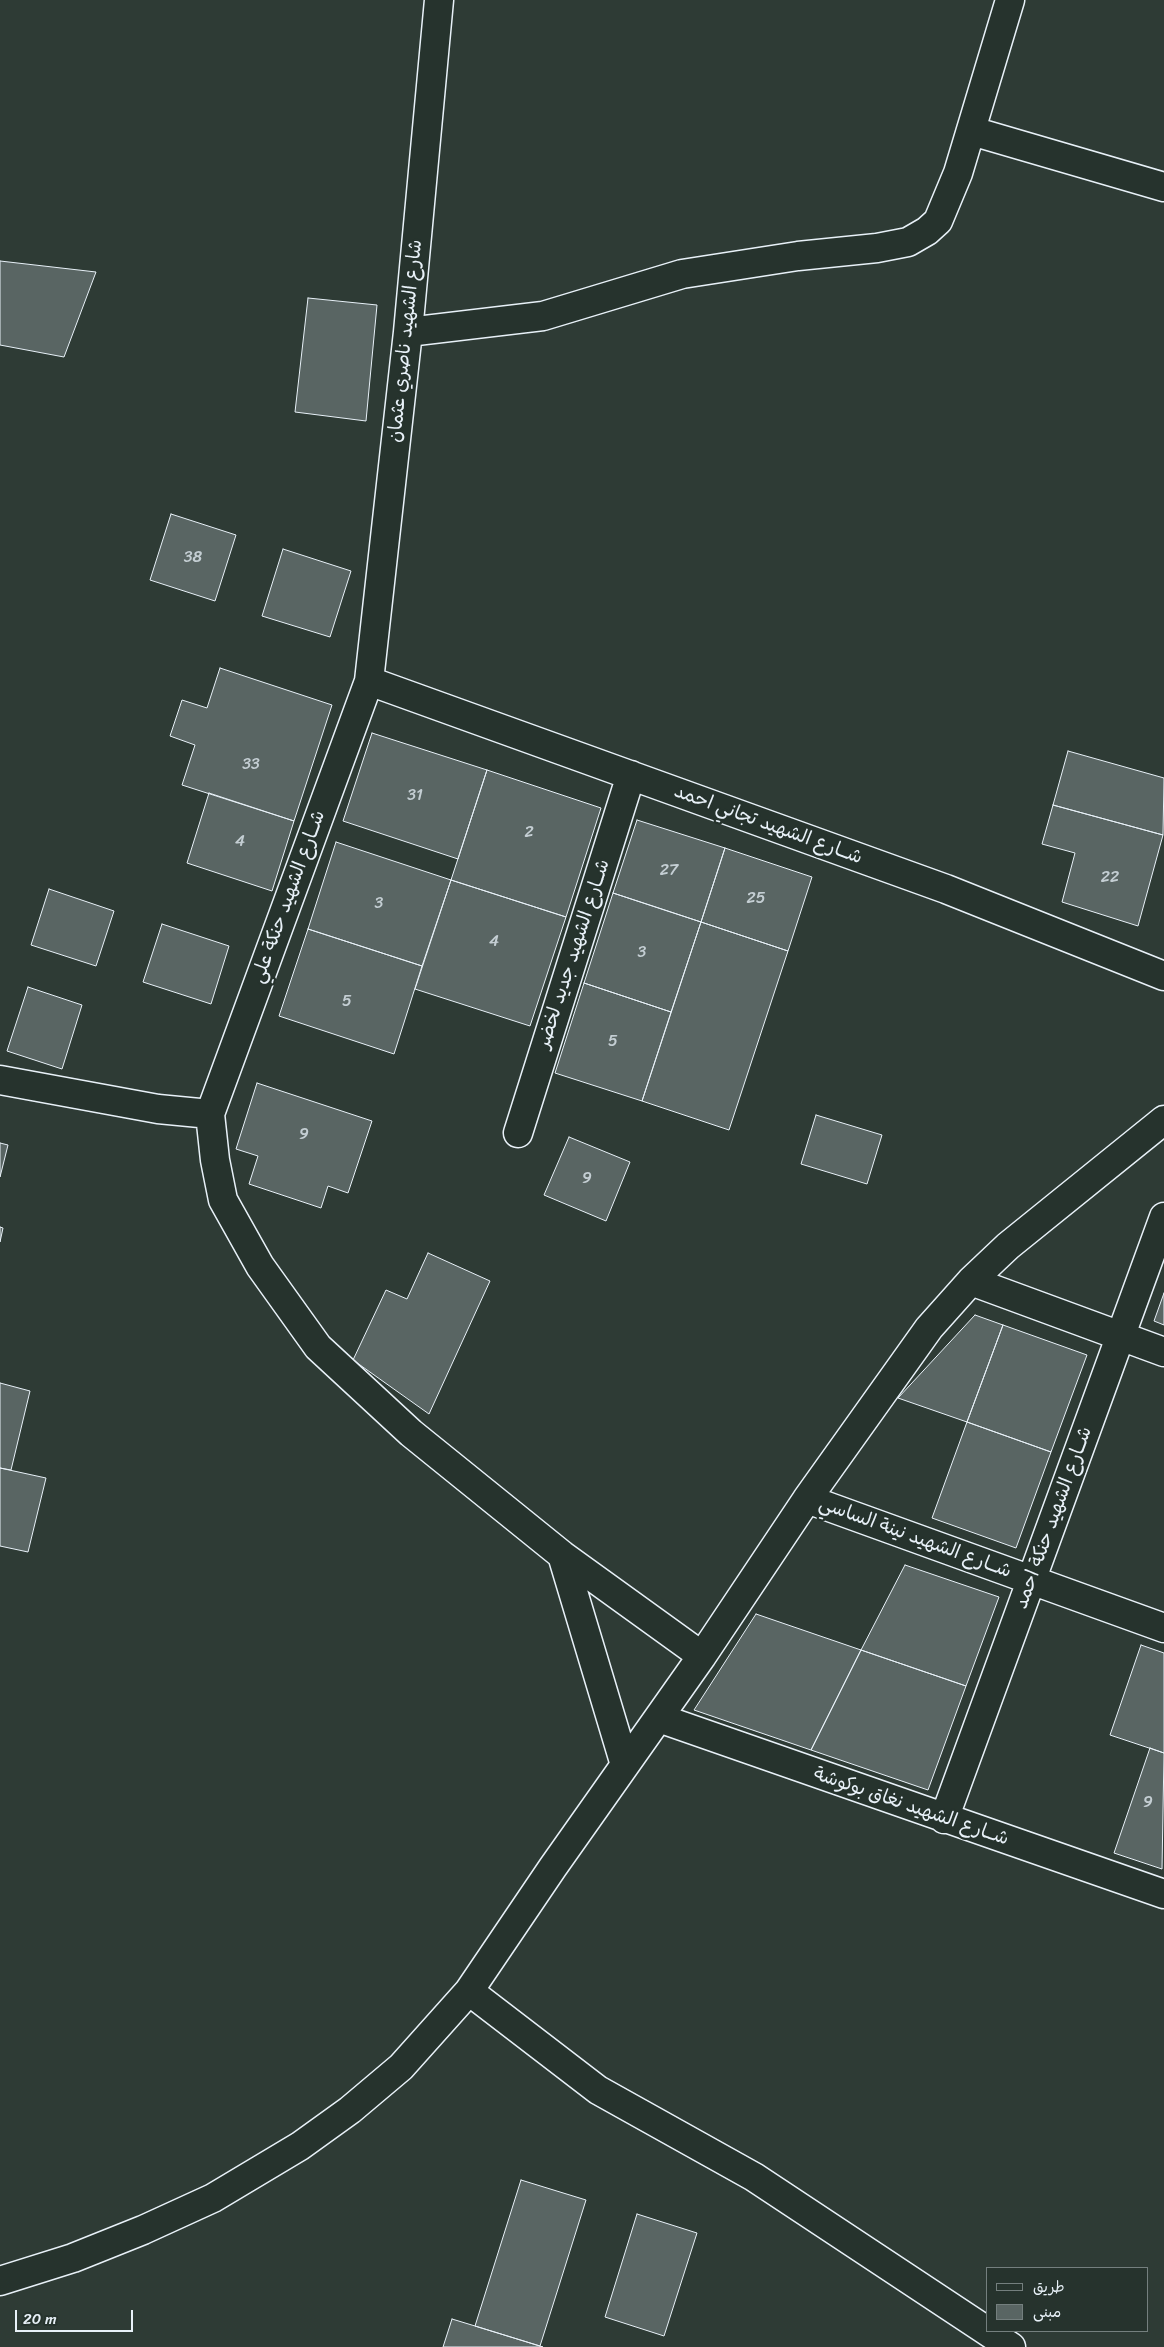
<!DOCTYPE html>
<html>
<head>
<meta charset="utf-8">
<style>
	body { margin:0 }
	#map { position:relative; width:1164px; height:2347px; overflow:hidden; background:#2e3b35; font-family:Sriracha,"Playpen Sans Arabic",sans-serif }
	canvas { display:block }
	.legend { position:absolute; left:986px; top:2267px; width:162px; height:65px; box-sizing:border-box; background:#26332d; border:1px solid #747f7e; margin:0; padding:6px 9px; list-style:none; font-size:15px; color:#e8f1f8 }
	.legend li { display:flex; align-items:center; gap:10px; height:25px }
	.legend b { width:25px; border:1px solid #747f7e }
	.scale { position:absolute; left:15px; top:2310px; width:118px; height:22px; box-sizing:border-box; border:2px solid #e8f1f8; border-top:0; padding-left:6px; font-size:15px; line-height:18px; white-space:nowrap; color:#e8f1f8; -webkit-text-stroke:4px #26332d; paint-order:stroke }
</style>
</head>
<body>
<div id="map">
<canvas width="1164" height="2347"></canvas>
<ul class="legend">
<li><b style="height:6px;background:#26332d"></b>طريق</li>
<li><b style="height:14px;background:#596563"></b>مبنى</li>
</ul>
<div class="scale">20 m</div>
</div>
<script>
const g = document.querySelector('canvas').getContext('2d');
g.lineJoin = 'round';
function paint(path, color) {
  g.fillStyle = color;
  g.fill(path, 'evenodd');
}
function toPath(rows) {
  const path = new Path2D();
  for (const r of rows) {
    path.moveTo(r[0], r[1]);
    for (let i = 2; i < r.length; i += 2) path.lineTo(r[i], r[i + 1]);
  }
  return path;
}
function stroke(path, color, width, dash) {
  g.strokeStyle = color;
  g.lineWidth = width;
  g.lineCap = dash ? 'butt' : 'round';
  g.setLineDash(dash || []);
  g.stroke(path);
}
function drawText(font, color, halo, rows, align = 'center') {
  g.font = font + ' Sriracha,"Playpen Sans Arabic",sans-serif';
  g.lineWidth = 4.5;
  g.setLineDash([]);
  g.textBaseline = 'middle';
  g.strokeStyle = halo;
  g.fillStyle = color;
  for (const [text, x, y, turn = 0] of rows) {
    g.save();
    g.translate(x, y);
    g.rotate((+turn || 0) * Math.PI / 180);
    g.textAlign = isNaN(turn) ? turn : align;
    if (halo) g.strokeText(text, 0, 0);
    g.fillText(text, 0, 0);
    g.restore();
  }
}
const building = toPath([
	[0,261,96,272,64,357,0,345,0,261],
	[308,298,377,305,366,421,295,412,308,298],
	[171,514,236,535,215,601,150,580,171,514],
	[283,549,351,571,330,637,262,616,283,549],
	[220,668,332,705,294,821,182,785,195,745,170,736,182,700,207,708,220,668],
	[372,733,487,770,458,859,343,821,372,733],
	[1068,751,1164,778,1163,835,1053,805,1068,751],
	[487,770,601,808,566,917,451,880,487,770],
	[209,793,294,821,272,891,187,863,209,793],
	[1053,805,1163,835,1138,926,1062,902,1075,853,1042,844,1053,805],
	[637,820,725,848,701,922,613,893,637,820],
	[336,842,451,880,422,966,308,929,336,842],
	[725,848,812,877,788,951,701,922,725,848],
	[451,880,566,917,530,1026,415,989,451,880],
	[49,889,114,911,96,966,31,945,49,889],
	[613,893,701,922,671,1012,584,983,613,893],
	[701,922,788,951,729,1130,642,1101,701,922],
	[162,924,229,946,211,1004,143,982,162,924],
	[308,929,422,966,394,1054,279,1016,308,929],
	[584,983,671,1012,642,1101,555,1073,584,983],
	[28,987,82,1005,62,1069,7,1051,28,987],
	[257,1083,372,1121,348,1193,328,1186,321,1208,249,1184,258,1156,236,1149,257,1083],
	[816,1115,882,1135,867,1184,801,1164,816,1115],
	[569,1137,630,1162,606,1221,544,1195,569,1137],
	[0,1143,8,1145,0,1177,0,1143],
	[0,1227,3,1228,0,1242,0,1227],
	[428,1253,490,1281,429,1414,353,1360,386,1290,407,1299,428,1253],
	[1164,1293,1164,1325,1154,1321,1164,1293],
	[975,1315,1003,1325,967,1422,898,1398,975,1315],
	[1003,1325,1087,1355,1051,1452,967,1422,1003,1325],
	[0,1383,30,1391,11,1470,0,1468,0,1383],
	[967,1422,1051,1452,1016,1548,932,1518,967,1422],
	[0,1468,46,1478,28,1552,0,1546,0,1468],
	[905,1565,999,1597,966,1686,861,1650,905,1565],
	[756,1614,861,1650,811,1750,694,1710,756,1614],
	[1141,1645,1164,1653,1164,1753,1110,1735,1141,1645],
	[861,1650,966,1686,928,1790,811,1750,861,1650],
	[1150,1748,1164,1753,1162,1869,1114,1853,1150,1748],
	[521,2180,586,2200,540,2346,475,2326,521,2180],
	[637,2214,697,2233,664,2336,605,2317,637,2214],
	[452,2319,475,2326,543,2347,443,2347,452,2319]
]);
const street = toPath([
	[439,0,408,332,369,681,210,1114,215,1160,223,1200,260,1266,318,1347,411,1433,562,1555,702,1656],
	[972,131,1164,187],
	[408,332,543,316,682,274,798,256,877,248,908,242,927,231,938,221,958,173,1010,0],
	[369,681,946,889,1164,976],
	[0,1080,158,1109,210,1114],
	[518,1133,631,775],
	[971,1281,1164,1352],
	[807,1499,1164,1628],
	[562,1555,625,1765],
	[659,1718,1164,1894],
	[944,1819,1164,1217],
	[469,1991,598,2090,754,2177,1011,2347],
	[0,2281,73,2258,143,2230,213,2198,300,2146,350,2110,401,2067,469,1991,553,1867,702,1656,807,1499,929,1328,971,1281,1008,1246,1164,1120]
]);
const numberNames = [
	["38",193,558],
	["33",251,765],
	["31",415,796],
	["2",529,833],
	["4",240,842],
	["27",669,871],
	["22",1110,878],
	["25",756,899],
	["3",379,904],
	["4",494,942],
	["3",642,953],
	["5",347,1002],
	["5",613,1042],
	["9",304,1135],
	["9",587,1179],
	["9",1148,1803]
];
const streetNames = [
	["شارع الشهيد ناصري عثمان",406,341,-84],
	["شــارع الشهيد تجاني احمد",768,825,20],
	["شــارع الشهيد حنكة علي",289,897,-70],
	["شــارع الشهيد جديد لخضر",574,954,-72],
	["شــارع الشهيد حنكة احمد",1054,1518,-70],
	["شــارع الشهيد نينة الساسي",915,1538,20],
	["شــارع الشهيد نغاق بوكوشة",911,1807,19]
];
paint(building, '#596563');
stroke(building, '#e8f1f8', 1);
stroke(street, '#e8f1f8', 31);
stroke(street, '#26332d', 28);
drawText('16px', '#c4ced3', null, numberNames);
drawText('19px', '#e8f1f8', '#26332d', streetNames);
</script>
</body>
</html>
